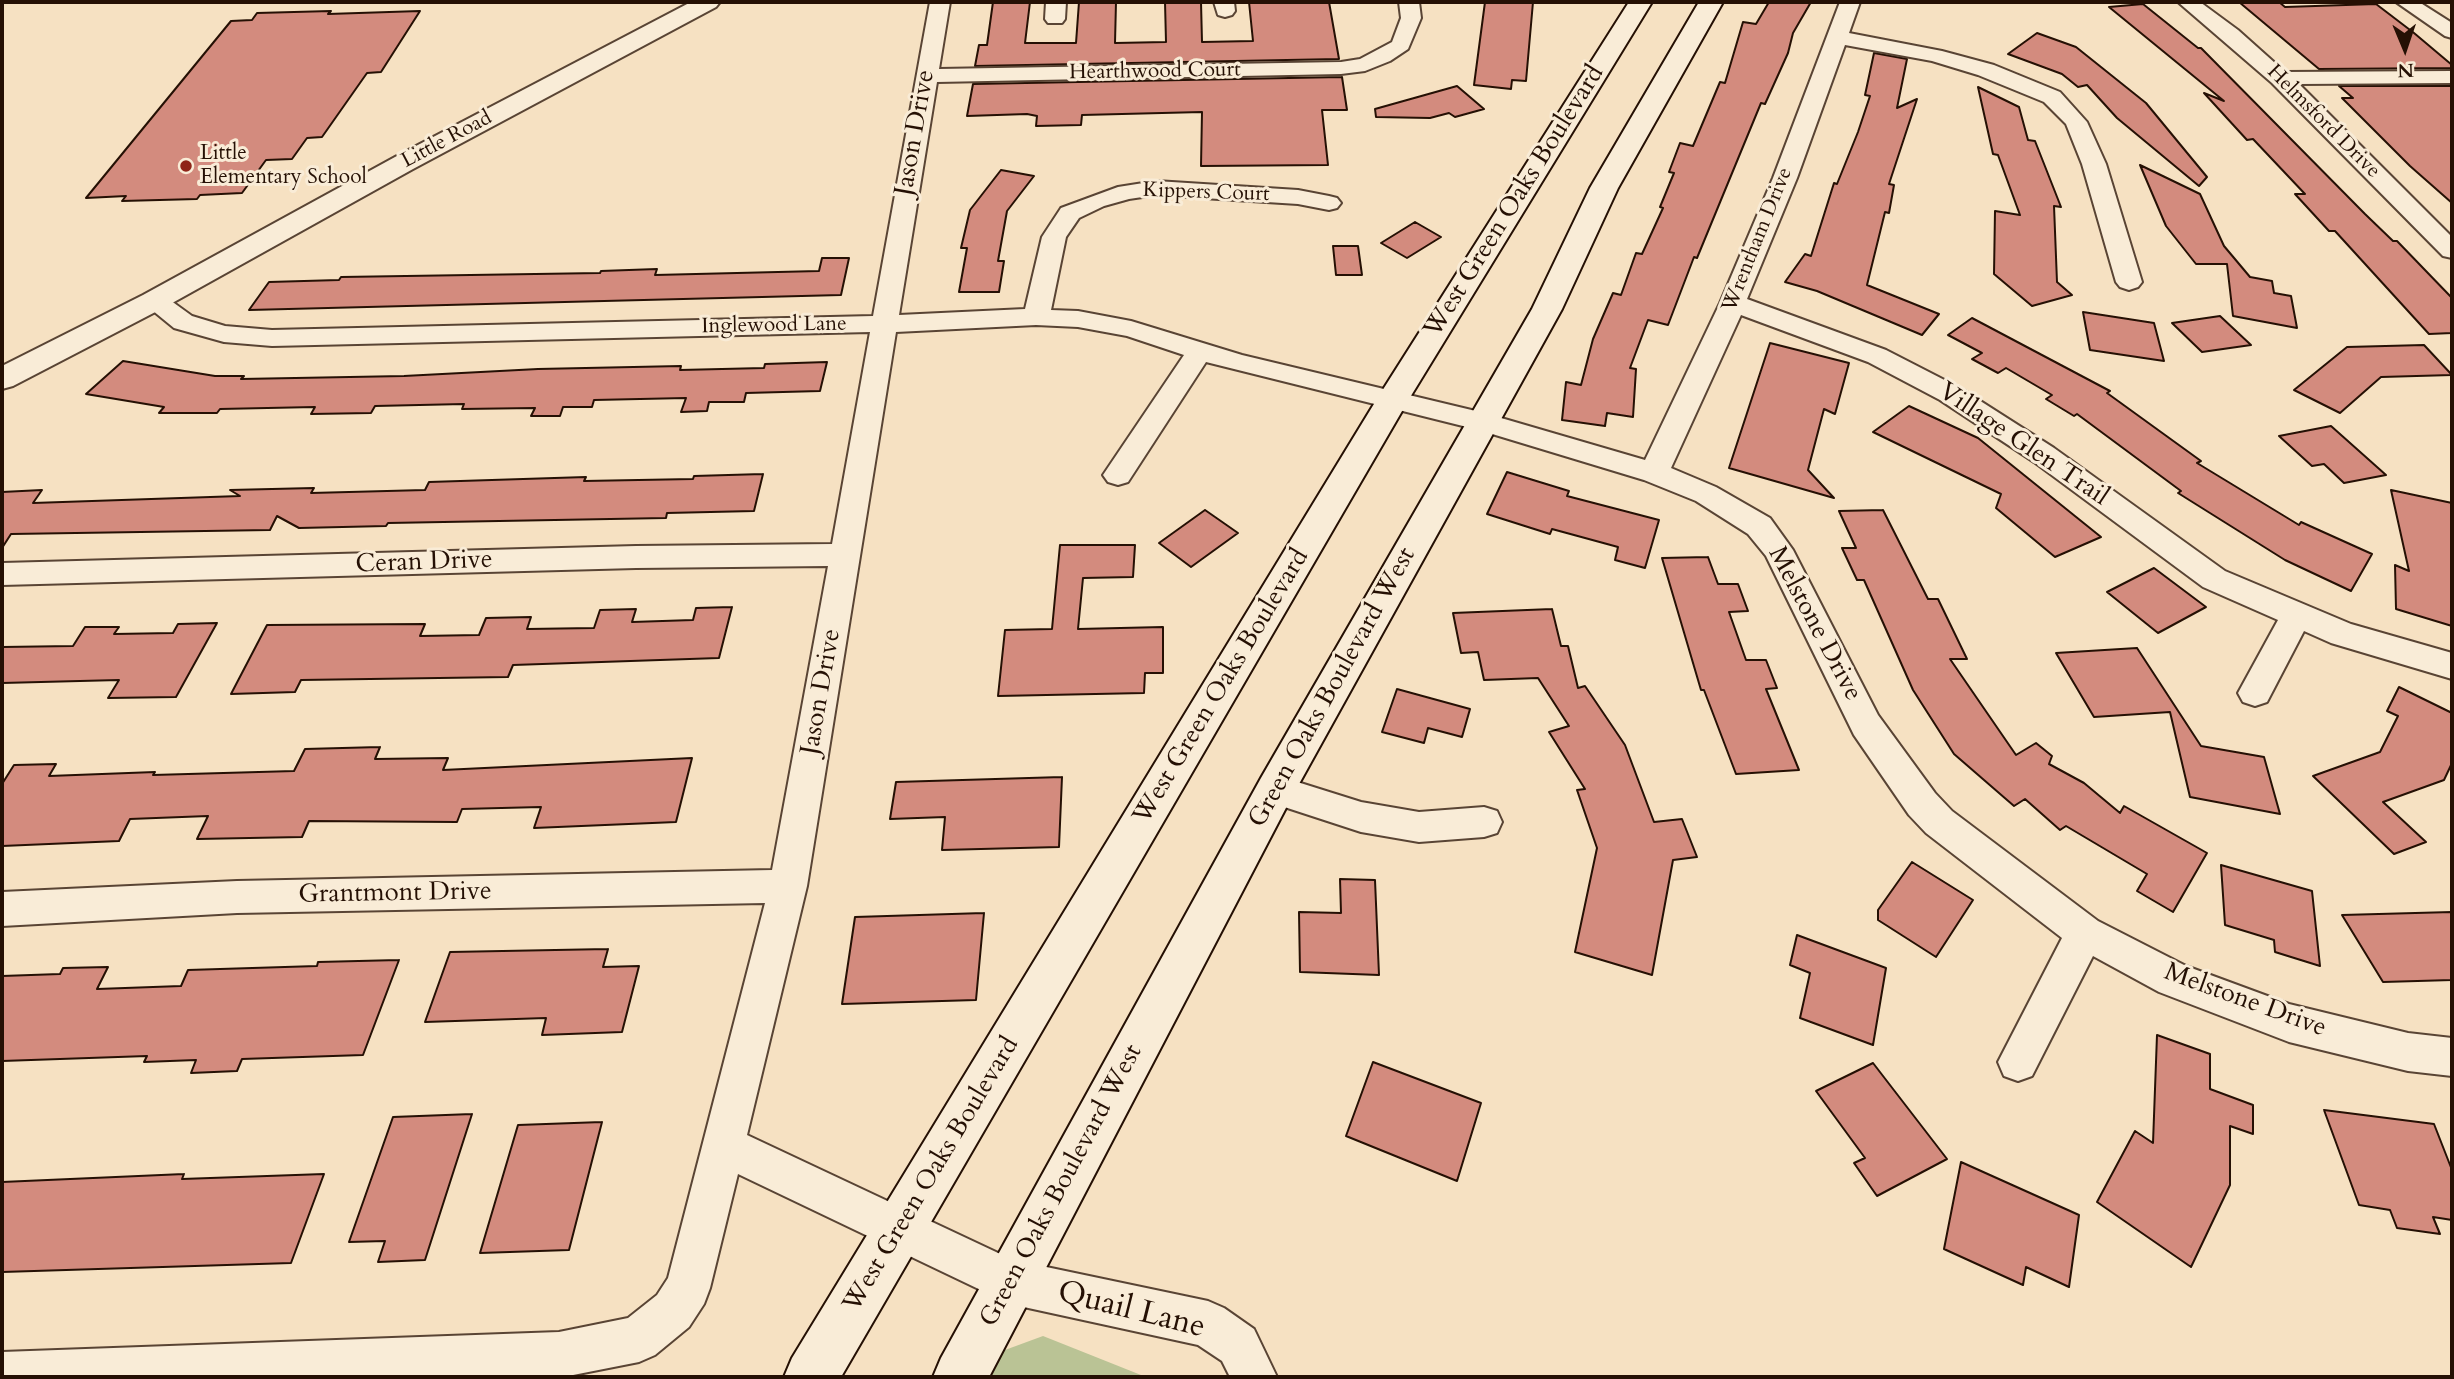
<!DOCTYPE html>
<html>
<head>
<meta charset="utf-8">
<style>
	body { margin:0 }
	#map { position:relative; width:2454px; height:1379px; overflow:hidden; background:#f6e1c2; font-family:Cardo,serif }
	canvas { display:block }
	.frame { position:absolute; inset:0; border:4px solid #251004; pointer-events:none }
	.north { position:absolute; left:2370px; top:14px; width:70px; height:70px; -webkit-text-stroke:5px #f9ecd7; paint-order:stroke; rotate:178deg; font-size:19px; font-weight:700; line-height:28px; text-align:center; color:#251004 }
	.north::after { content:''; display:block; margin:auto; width:24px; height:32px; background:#251004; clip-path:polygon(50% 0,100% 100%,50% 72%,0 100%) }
</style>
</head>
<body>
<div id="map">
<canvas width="2454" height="1379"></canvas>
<div class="frame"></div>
<div class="north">N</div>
</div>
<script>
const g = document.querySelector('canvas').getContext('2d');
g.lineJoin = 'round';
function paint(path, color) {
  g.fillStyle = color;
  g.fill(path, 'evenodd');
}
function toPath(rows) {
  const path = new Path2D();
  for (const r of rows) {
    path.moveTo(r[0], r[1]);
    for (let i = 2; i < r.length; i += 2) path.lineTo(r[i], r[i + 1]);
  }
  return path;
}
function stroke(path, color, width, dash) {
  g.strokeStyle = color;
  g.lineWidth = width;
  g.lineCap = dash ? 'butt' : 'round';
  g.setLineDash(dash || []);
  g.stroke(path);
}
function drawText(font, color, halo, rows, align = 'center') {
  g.font = font + ' Cardo,serif';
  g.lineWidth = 6;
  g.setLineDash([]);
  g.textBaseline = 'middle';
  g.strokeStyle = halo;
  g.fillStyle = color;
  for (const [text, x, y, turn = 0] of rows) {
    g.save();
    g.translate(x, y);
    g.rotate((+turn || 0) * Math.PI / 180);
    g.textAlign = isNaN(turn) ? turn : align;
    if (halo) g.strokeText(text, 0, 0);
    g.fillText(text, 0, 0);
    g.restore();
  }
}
const green = toPath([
	[1043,1336,1146,1377,960,1377,967,1364]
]);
const building = toPath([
	[993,2,1030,2,1025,43,1076,43,1079,2,1116,2,1115,43,1166,42,1165,2,1201,2,1202,42,1253,41,1249,2,1329,2,1339,59,975,66,979,45,987,45,993,2],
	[1485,2,1533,2,1526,81,1512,80,1511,89,1474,85,1485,2],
	[1769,2,1811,2,1793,33,1788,53,1765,104,1761,103,1697,258,1694,257,1668,325,1648,320,1630,368,1636,369,1633,417,1607,413,1605,426,1562,420,1566,382,1581,385,1593,339,1613,293,1621,295,1636,253,1642,254,1663,208,1660,207,1674,173,1669,172,1680,143,1693,146,1720,82,1725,83,1743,22,1756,24,1769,2],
	[2239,2,2279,2,2285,7,2376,4,2414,33,2452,65,2452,68,2319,69,2239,2],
	[2143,4,2198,48,2201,48,2365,214,2393,241,2397,241,2452,298,2452,333,2429,334,2335,231,2329,231,2295,194,2305,194,2253,139,2247,140,2204,93,2224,101,2109,7,2143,4],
	[331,11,328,14,420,11,381,72,367,73,322,137,307,138,292,159,266,160,242,193,200,195,197,199,122,201,126,196,86,198,231,21,252,20,257,13,331,11],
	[2037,33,2076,47,2146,103,2207,177,2199,186,2117,118,2087,85,2078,87,2062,74,2008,54,2037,33],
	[1874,53,1907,59,1897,108,1917,99,1889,184,1894,185,1889,213,1885,212,1867,285,1939,314,1922,335,1817,291,1785,282,1805,254,1811,256,1834,183,1837,184,1858,132,1870,96,1865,95,1874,53],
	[1342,77,1347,110,1322,110,1328,165,1201,166,1202,112,1082,115,1081,125,1036,126,1037,116,1027,114,967,116,973,84,1342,77],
	[1457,86,1484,109,1455,117,1449,113,1430,118,1376,117,1375,109,1457,86],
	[2339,86,2452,86,2452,203,2410,166,2342,98,2353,98,2339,86],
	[1978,87,2019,107,2028,140,2035,141,2061,207,2054,206,2057,282,2072,295,2032,306,1994,274,1995,211,2020,215,1998,155,1993,154,1978,87],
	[2140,165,2200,194,2224,246,2250,277,2272,281,2274,293,2291,296,2297,328,2233,316,2227,264,2196,264,2166,226,2140,165],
	[1001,170,1034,176,1007,211,998,261,1004,261,999,292,959,292,967,248,961,248,970,210,1001,170],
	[1415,222,1441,237,1407,258,1381,243,1415,222],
	[1333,246,1358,246,1362,275,1336,275,1333,246],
	[822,258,849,258,841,295,249,310,269,282,339,280,341,277,600,273,601,271,657,269,655,275,819,271,822,258],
	[2083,312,2154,323,2164,361,2090,350,2083,312],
	[2220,316,2251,345,2202,352,2172,323,2220,316],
	[1972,318,2110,391,2107,393,2201,461,2197,463,2299,525,2301,522,2372,554,2351,591,2285,560,2178,493,2181,491,2077,414,2074,416,2046,399,2052,395,2006,368,1998,373,1972,359,1982,353,1948,335,1972,318],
	[1770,343,1849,363,1835,414,1824,409,1808,470,1834,498,1729,468,1770,343],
	[2424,345,2452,375,2381,377,2340,413,2294,390,2347,347,2424,345],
	[123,361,215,376,244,376,241,379,404,376,538,369,681,366,680,370,764,368,765,364,827,362,820,391,746,393,744,402,709,402,707,411,681,412,686,398,594,400,592,407,563,407,560,416,531,416,535,408,462,409,464,404,375,406,371,413,311,414,315,407,220,409,217,413,159,413,164,407,86,394,123,361],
	[1909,406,1978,438,2101,537,2055,557,1996,508,2001,494,1873,432,1909,406],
	[2331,426,2386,475,2344,483,2324,464,2312,466,2279,436,2331,426],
	[1507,472,1569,491,1567,496,1659,520,1645,568,1615,560,1618,547,1552,529,1550,534,1487,514,1507,472],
	[763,474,754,511,667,513,666,518,388,523,386,526,299,528,277,516,270,530,11,534,2,548,2,492,42,490,33,503,240,496,230,490,314,488,311,493,425,490,429,482,586,477,584,481,693,479,694,476,763,474],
	[2391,490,2452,503,2452,626,2396,609,2395,565,2409,571,2391,490],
	[1205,510,1238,533,1191,567,1159,543,1205,510],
	[1883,510,1928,599,1938,599,1967,659,1950,659,2016,755,2036,743,2052,756,2049,764,2084,783,2120,813,2124,806,2207,853,2173,912,2137,891,2147,874,2066,826,2060,830,2025,799,2014,806,1954,754,1913,690,1864,580,1857,580,1842,548,1856,548,1839,511,1883,510],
	[1060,545,1135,545,1133,577,1083,578,1078,629,1163,627,1163,673,1145,673,1144,693,998,696,1005,630,1052,629,1060,545],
	[1708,557,1718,584,1738,584,1748,611,1729,612,1746,660,1766,660,1777,688,1766,689,1799,770,1736,774,1704,690,1701,690,1662,558,1708,557],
	[2154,568,2206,607,2158,633,2107,592,2154,568],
	[732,607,719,658,513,665,508,677,301,680,295,692,231,694,267,625,425,624,420,636,479,635,486,618,531,617,527,629,594,628,600,610,636,609,632,622,693,620,696,608,732,607],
	[1552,609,1561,646,1568,646,1578,688,1585,686,1625,745,1654,822,1682,819,1697,857,1673,860,1652,975,1575,952,1597,848,1577,790,1585,789,1549,732,1569,726,1538,678,1484,680,1478,652,1461,653,1453,613,1552,609],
	[217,623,176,697,108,698,119,680,2,683,2,647,73,646,85,627,119,627,114,634,173,633,178,624,217,623],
	[2137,648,2201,746,2264,757,2280,814,2190,797,2170,712,2094,717,2056,653,2137,648],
	[2399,687,2452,713,2452,763,2444,780,2383,802,2426,842,2394,854,2313,776,2380,752,2398,716,2387,711,2399,687],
	[1397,689,1470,709,1462,737,1428,728,1424,743,1382,732,1397,689],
	[380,747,375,759,448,758,443,770,692,758,676,822,534,828,541,807,462,809,457,822,309,821,302,837,197,839,208,816,130,819,119,841,2,846,2,784,14,765,56,764,49,776,155,772,153,775,294,771,305,749,380,747],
	[1062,777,1059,847,942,850,945,817,890,819,896,782,1062,777],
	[1912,862,1973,900,1936,957,1878,920,1878,910,1912,862],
	[2221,865,2312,891,2320,966,2275,952,2274,940,2225,925,2221,865],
	[1340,879,1375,880,1379,975,1300,972,1299,912,1341,913,1340,879],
	[2452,912,2452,980,2383,982,2342,915,2452,912],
	[984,913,976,1000,842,1004,855,917,984,913],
	[1797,935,1886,968,1873,1045,1800,1018,1810,973,1790,965,1797,935],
	[608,949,603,967,639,966,622,1032,542,1035,546,1018,425,1022,450,952,608,949],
	[399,960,363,1055,242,1059,237,1071,191,1073,196,1060,144,1062,147,1056,2,1061,2,976,60,974,63,968,108,967,97,989,181,986,188,970,317,966,318,962,399,960],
	[2157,1035,2210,1054,2210,1089,2253,1105,2253,1134,2230,1126,2230,1185,2191,1267,2097,1202,2135,1131,2153,1143,2157,1035],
	[1373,1062,1481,1103,1457,1181,1346,1136,1373,1062],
	[1873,1063,1947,1159,1877,1196,1854,1163,1865,1158,1816,1091,1873,1063],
	[2324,1110,2434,1124,2452,1170,2452,1220,2433,1217,2440,1234,2397,1228,2390,1210,2359,1205,2324,1110],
	[472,1114,425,1260,378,1262,385,1241,349,1242,393,1117,472,1114],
	[602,1122,569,1250,480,1253,518,1125,602,1122],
	[1961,1162,2079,1215,2069,1287,2026,1267,2023,1285,1944,1249,1961,1162],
	[184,1174,182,1179,324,1174,291,1263,2,1272,2,1182,184,1174]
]);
const minor = toPath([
	[930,2,950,2,939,69,1341,62,1360,59,1392,42,1401,18,1399,2,1419,2,1421,18,1408,49,1390,61,1365,71,1341,74,937,82,899,315,1025,309,1042,237,1061,208,1118,187,1156,181,1298,190,1329,196,1337,198,1341,203,1337,208,1329,210,1298,204,1156,195,1129,199,1104,206,1079,218,1066,237,1051,310,1078,311,1131,321,1242,355,1484,413,1645,460,1720,303,1773,178,1840,2,1860,2,1849,33,1942,51,1994,65,2060,92,2087,122,2106,164,2142,282,2138,287,2129,290,2120,287,2116,282,2082,164,2066,124,2044,102,1978,75,1932,61,1845,45,1797,178,1747,299,1886,350,1960,388,2054,448,2225,571,2351,624,2452,653,2452,679,2331,643,2304,631,2267,702,2255,706,2243,702,2238,693,2278,620,2203,587,2034,462,1940,400,1868,362,1741,315,1671,468,1716,487,1770,518,1793,550,1878,715,1935,793,1952,811,2098,921,2186,966,2289,1004,2408,1033,2452,1038,2452,1076,2408,1071,2289,1042,2159,992,2093,956,2032,1076,2018,1081,2004,1076,1998,1062,2062,938,1926,833,1909,815,1854,735,1766,556,1748,534,1696,501,1644,480,1479,430,1206,362,1128,482,1118,485,1108,482,1103,475,1184,355,1127,336,1078,327,1036,325,896,332,807,886,747,1135,1013,1260,1208,1301,1224,1308,1254,1329,1277,1377,1230,1377,1222,1361,1198,1345,1010,1304,738,1174,710,1288,704,1304,689,1327,655,1355,639,1362,563,1377,2,1377,2,1352,559,1332,628,1318,657,1295,668,1278,765,903,237,913,2,926,2,892,237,881,772,870,828,566,636,568,2,585,2,563,636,546,832,544,870,332,272,346,224,342,174,328,141,301,145,295,154,293,163,295,192,316,225,326,272,330,873,316,930,2],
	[1046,2,1066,2,1065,19,1062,23,1048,23,1045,19,1046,2],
	[1214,2,1234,2,1235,11,1232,15,1225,17,1218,15,1214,2],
	[2178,2,2200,2,2238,30,2285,72,2452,71,2452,83,2299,84,2452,237,2452,258,2443,256,2272,83,2178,2],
	[2396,2,2419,2,2452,23,2452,38,2445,36,2396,2],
	[1275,775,1361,802,1419,812,1484,807,1497,811,1502,822,1497,833,1484,837,1419,842,1361,832,1263,800,1257,790,1263,780,1275,775]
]);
const tertiary = toPath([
	[691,2,720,2,716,7,413,169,165,307,13,386,2,389,2,366,143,295,395,157,691,2]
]);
const secondary = toPath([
	[1629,2,1652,2,1409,399,841,1377,784,1377,792,1358,1377,399,1629,2],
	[1699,2,1723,2,1618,188,1562,309,1289,802,989,1377,933,1377,941,1358,1261,778,1532,309,1590,188,1699,2]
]);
const markers = [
	[186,166,7,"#8f2418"]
];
const farStreetnames = [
	["Hearthwood Court",1155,72,-1],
	["Helmsford Drive",2323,122,45],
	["Little Road",447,140,-28],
	["Kippers Court",1206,193,2],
	["Wrentham Drive",1758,240,-68],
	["Inglewood Lane",774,326,-1]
];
const farPoinames = [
	["Little",200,154],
	["Elementary School",200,178]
];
const streetNames = [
	["Jason Drive",916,133,-80],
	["West Green Oaks Boulevard",1515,202,-58],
	["Village Glen Trail",2023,445,34],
	["Ceran Drive",424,563,-2],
	["Melstone Drive",1814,624,62],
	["West Green Oaks Boulevard",1222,687,-59],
	["Green Oaks Boulevard West",1333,688,-61],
	["Jason Drive",822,692,-80],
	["Grantmont Drive",395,894,-1],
	["Melstone Drive",2245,1001,20],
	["West Green Oaks Boulevard",932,1175,-59],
	["Green Oaks Boulevard West",1062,1186,-62]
];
const nearStreetnames = [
	["Quail Lane",1131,1311,14]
];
paint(green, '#bac395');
paint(building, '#d38b7e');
stroke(building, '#251004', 2);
stroke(minor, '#594434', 4);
stroke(tertiary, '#594434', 4);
stroke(secondary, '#251004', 4);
paint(minor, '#f9ecd7');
paint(tertiary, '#f9ecd7');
paint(secondary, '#f9ecd7');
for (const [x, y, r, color] of markers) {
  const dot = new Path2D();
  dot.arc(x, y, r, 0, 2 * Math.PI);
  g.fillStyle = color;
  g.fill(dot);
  stroke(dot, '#f9ecd7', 2.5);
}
drawText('21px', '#251004', '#f9ecd7', farStreetnames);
drawText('21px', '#251004', '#f9ecd7', farPoinames, 'left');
drawText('26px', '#251004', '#f9ecd7', streetNames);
drawText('32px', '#251004', '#f9ecd7', nearStreetnames);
</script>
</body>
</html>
